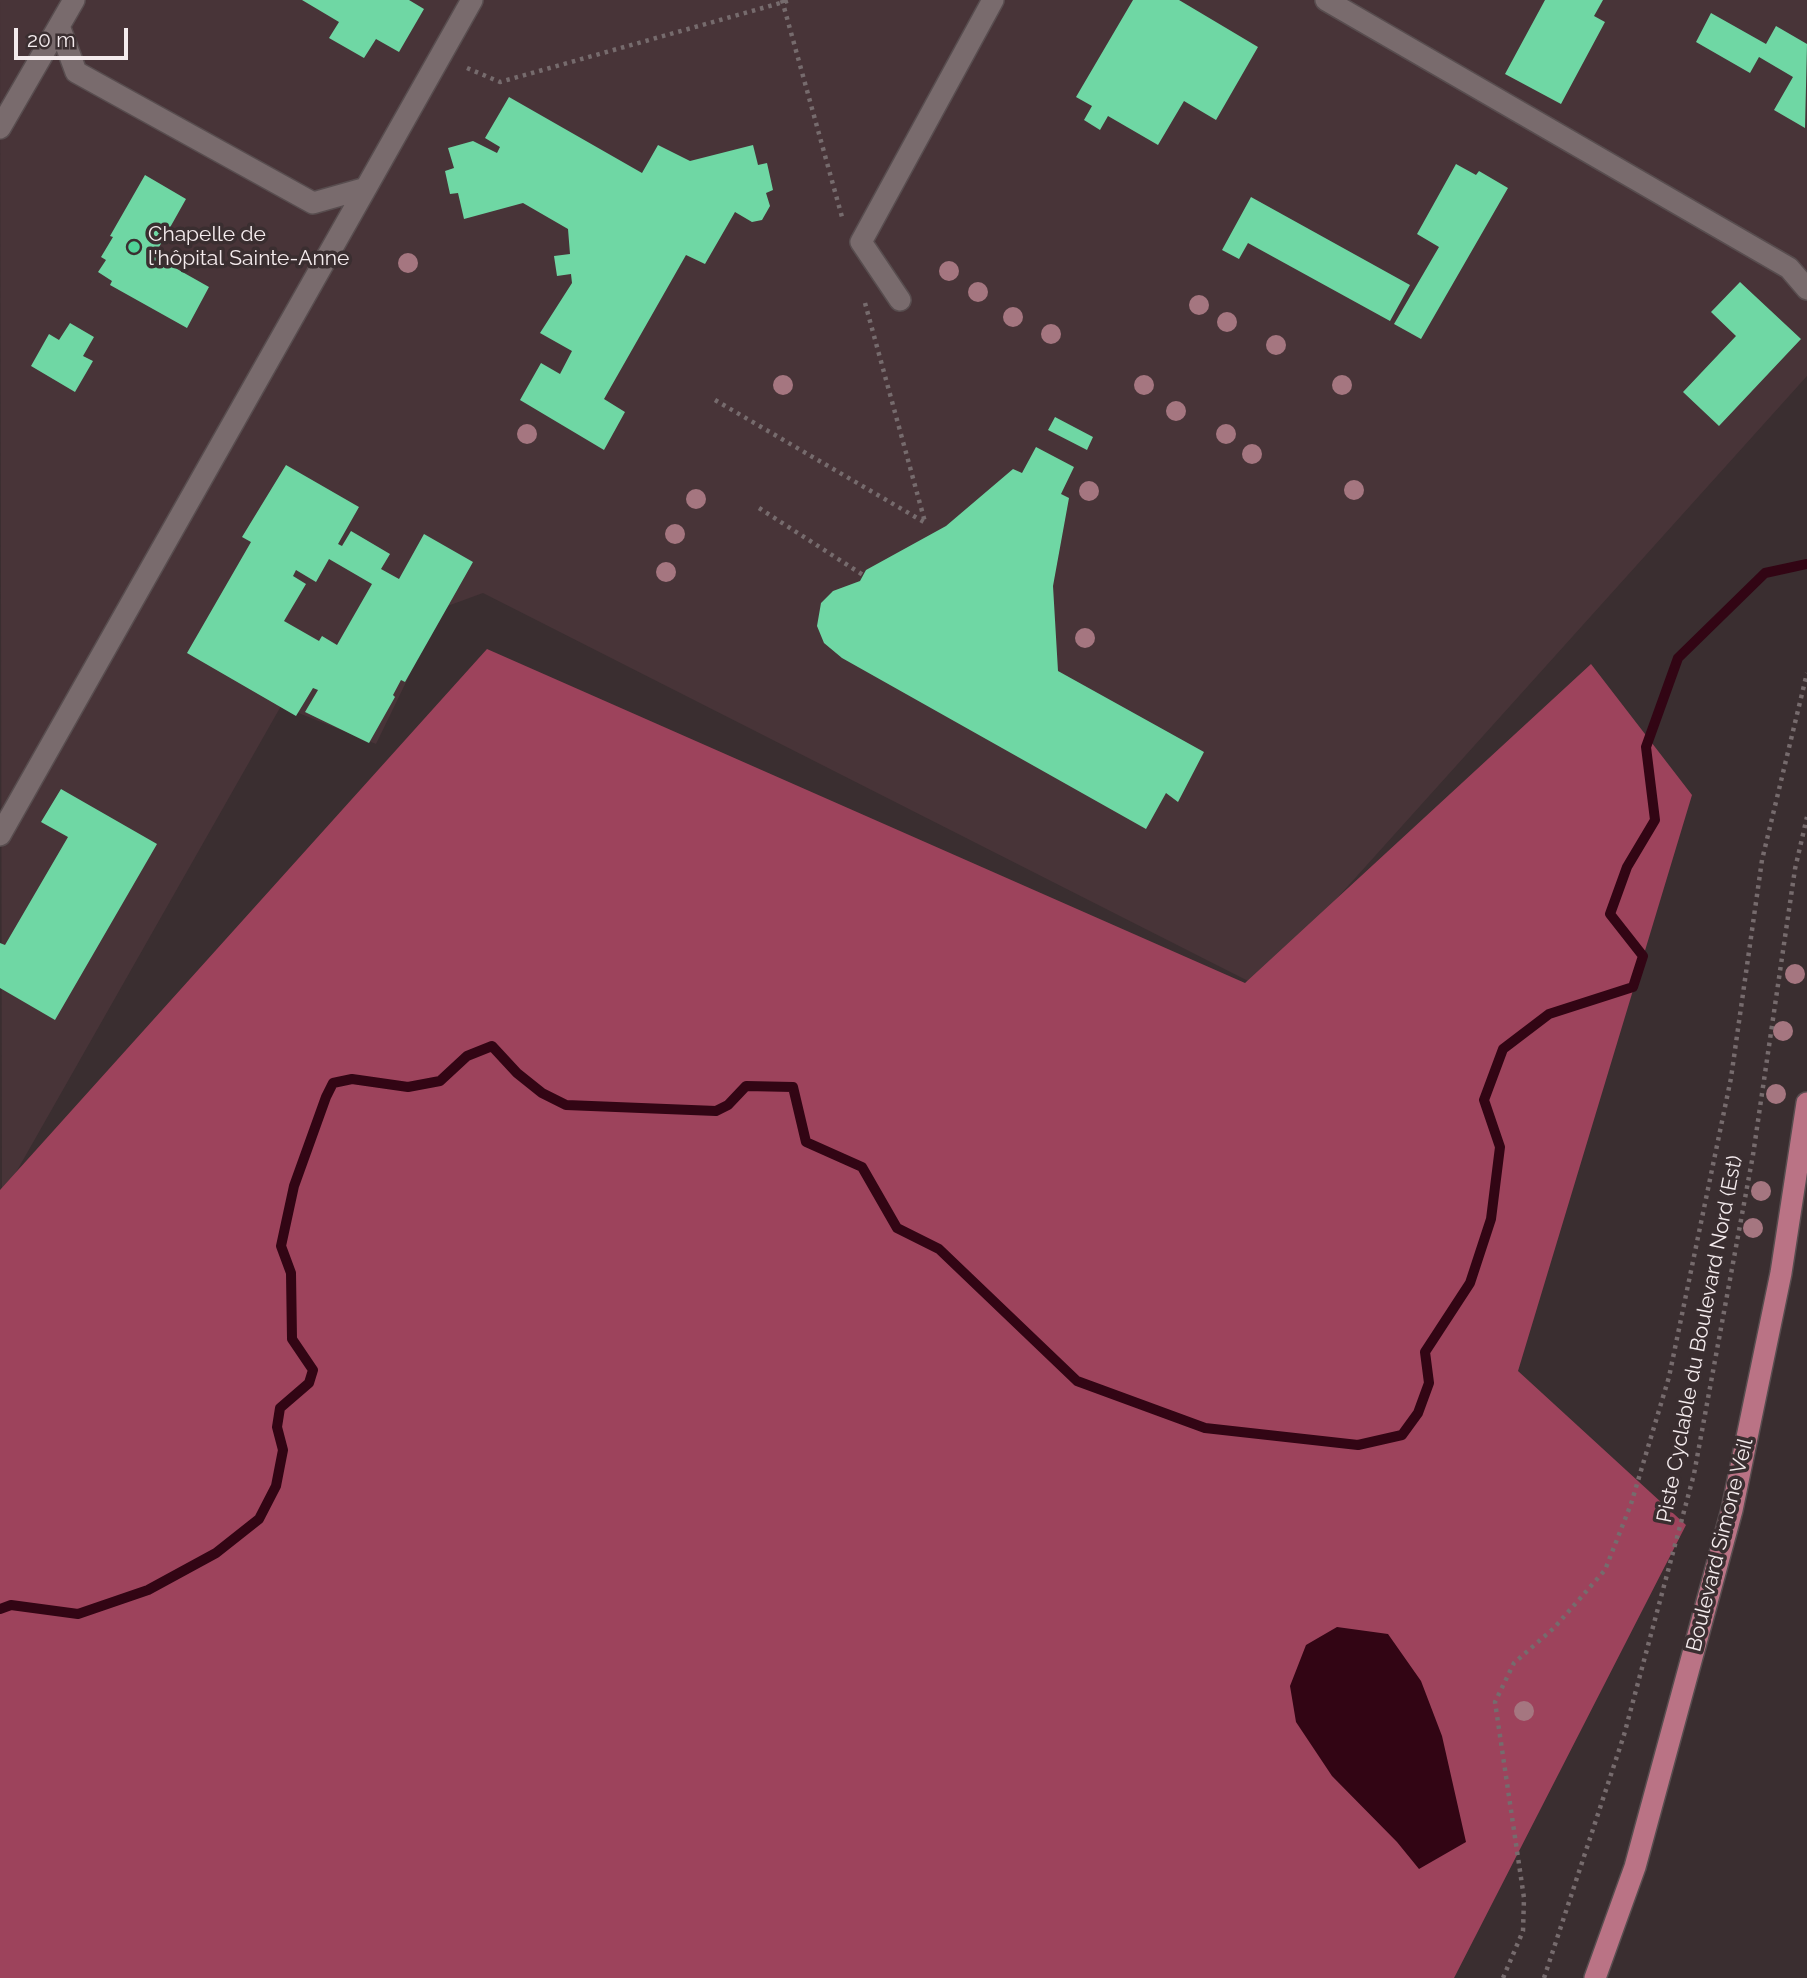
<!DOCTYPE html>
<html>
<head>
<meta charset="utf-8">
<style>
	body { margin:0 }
	#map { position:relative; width:1807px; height:1978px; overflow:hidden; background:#3a2e30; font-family:Raleway,sans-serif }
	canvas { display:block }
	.scale { position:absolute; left:14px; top:28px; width:114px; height:32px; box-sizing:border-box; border:4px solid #f4ebed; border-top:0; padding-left:9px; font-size:21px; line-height:24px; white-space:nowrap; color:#f4ebed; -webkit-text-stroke:5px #3a2e30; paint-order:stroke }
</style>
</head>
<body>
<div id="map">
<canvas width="1807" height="1978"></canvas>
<div class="scale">20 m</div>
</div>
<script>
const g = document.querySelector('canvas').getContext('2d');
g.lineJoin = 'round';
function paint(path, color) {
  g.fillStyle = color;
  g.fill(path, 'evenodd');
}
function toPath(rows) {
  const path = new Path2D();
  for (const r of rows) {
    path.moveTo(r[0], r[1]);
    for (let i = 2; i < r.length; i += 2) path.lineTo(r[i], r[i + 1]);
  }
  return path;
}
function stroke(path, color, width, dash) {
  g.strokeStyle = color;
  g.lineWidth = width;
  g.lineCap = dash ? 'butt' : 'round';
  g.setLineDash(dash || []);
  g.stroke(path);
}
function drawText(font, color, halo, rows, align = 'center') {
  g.font = font + ' Raleway,sans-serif';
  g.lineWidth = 7;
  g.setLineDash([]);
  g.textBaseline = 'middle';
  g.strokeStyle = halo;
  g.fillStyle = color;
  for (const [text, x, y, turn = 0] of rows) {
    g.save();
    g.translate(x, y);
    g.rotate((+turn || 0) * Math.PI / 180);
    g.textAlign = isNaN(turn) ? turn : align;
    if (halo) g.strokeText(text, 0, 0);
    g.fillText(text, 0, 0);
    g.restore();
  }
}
const built = toPath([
	[0,0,1807,0,1807,376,1258,986,483,593,442,608,376,744,281,706,2,1197]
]);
const forest = toPath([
	[487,649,1245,983,1591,664,1692,795,1518,1371,1686,1525,1454,1978,0,1978,0,1190]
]);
const water = toPath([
	[1337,1627,1388,1634,1421,1681,1442,1736,1466,1842,1419,1869,1397,1842,1332,1776,1296,1722,1290,1686,1306,1645]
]);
const stream = toPath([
	[0,1609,11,1605,78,1614,148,1590,216,1553,259,1519,276,1486,283,1450,277,1427,280,1408,309,1383,313,1370,292,1339,291,1273,281,1246,294,1186,326,1097,333,1083,352,1079,408,1087,440,1081,467,1056,492,1046,517,1073,542,1093,566,1105,716,1111,728,1105,746,1086,793,1087,806,1142,862,1167,897,1228,939,1249,1077,1381,1205,1428,1358,1445,1402,1435,1418,1413,1429,1383,1425,1352,1470,1283,1491,1219,1500,1147,1484,1100,1503,1049,1549,1014,1633,987,1643,956,1610,914,1627,867,1655,820,1646,747,1678,658,1765,573,1807,564]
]);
const building = toPath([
	[302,0,409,0,424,9,399,52,376,39,364,58,329,38,339,22],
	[1133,0,1179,0,1258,47,1216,120,1184,101,1158,145,1108,116,1100,130,1084,120,1092,106,1076,97],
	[1545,0,1603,0,1594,16,1605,22,1561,104,1505,74],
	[1711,13,1766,44,1776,26,1807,44,1805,128,1774,110,1793,77,1759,57,1750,73,1696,42],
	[509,97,642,173,658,145,690,161,753,145,758,165,767,163,773,190,766,193,770,206,762,220,752,222,735,212,705,264,686,255,604,399,625,412,604,450,520,400,541,363,560,374,572,351,540,333,572,283,571,274,557,276,554,256,570,254,568,229,523,203,464,219,458,193,450,194,445,171,454,168,448,148,473,141,497,153,500,147,485,138],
	[1456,164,1476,175,1479,171,1508,188,1421,339,1394,324,1439,247,1417,234],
	[145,175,186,199,154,256,209,287,187,328,110,285,112,281,98,272,106,260,101,257,113,237,110,236],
	[1251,197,1410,285,1390,321,1248,243,1239,259,1222,250],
	[1740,282,1801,339,1719,426,1683,392,1736,336,1711,312],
	[70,323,94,337,83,356,93,361,75,392,31,366,49,334,59,340],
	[1055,417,1093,437,1087,450,1048,430],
	[1036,447,1074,467,1061,494,1069,498,1053,586,1058,671,1204,752,1178,802,1166,793,1146,829,842,658,824,643,817,626,821,603,833,591,860,581,866,570,946,526,1013,469,1022,473],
	[286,465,359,507,338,544,342,546,351,531,390,554,381,569,399,579,424,534,473,562,405,682,401,680,393,695,395,697,369,743,305,712,318,690,313,688,296,716,187,653,251,542,242,537],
	[329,559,372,584,337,645,322,636,319,641,284,621,306,584,293,576,296,570,316,582],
	[61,789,157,844,55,1020,0,988,0,943,5,945,68,837,41,822]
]);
const path = toPath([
	[782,0,842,217],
	[467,68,500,82,791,0],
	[865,303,925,522],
	[715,400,924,522],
	[759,508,863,575],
	[1503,1978,1523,1931,1524,1898,1495,1702,1514,1663,1554,1628,1605,1570,1631,1504,1669,1377,1731,1078,1762,860,1807,673],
	[1544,1978,1624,1735,1694,1474,1753,1155,1795,869,1807,817]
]);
const minor = toPath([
	[74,0,59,26,76,72,313,203,366,188,472,0],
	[1326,0,1789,268,1807,289],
	[0,128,59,26],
	[900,300,861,242,993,0],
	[0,835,366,188]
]);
const major = toPath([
	[1595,1978,1635,1867,1732,1510,1781,1273,1807,1103]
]);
const trees = [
	[408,263],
	[949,271],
	[978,292],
	[1199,305],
	[1013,317],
	[1227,322],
	[1051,334],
	[1276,345],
	[783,385],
	[1144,385],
	[1342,385],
	[1176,411],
	[527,434],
	[1226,434],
	[1252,454],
	[1354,490],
	[1089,491],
	[696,499],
	[675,534],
	[666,572],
	[1085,638],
	[1795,974],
	[1783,1031],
	[1776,1094],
	[1761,1191],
	[1753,1228],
	[1524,1711]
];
const markers = [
	[134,247,7,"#50d398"]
];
const poiNames = [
	["Chapelle de",148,235],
	["l'hôpital Sainte-Anne",148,259]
];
const streetNames = [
	["Piste Cyclable du Boulevard Nord (Est)",1700,1339,-79],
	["Boulevard Simone Veil",1720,1545,-76]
];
paint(built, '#483438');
paint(forest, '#9d435c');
paint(water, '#320514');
stroke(stream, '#320514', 10);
paint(building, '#6fd7a4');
stroke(minor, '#584d4f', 24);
stroke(major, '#584d4f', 24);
stroke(path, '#766b6d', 4.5, [3.5, 5]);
stroke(minor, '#796b6d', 21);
stroke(major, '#ba7385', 21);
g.fillStyle = '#a57680';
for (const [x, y] of trees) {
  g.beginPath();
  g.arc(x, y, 10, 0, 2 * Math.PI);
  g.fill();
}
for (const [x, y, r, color] of markers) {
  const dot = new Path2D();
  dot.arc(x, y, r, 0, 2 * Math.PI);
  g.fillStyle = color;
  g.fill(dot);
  stroke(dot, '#3a2e30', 2.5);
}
drawText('21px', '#f4ebed', '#3a2e30', poiNames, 'left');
drawText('21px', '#f4ebed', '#3a2e30', streetNames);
</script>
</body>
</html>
